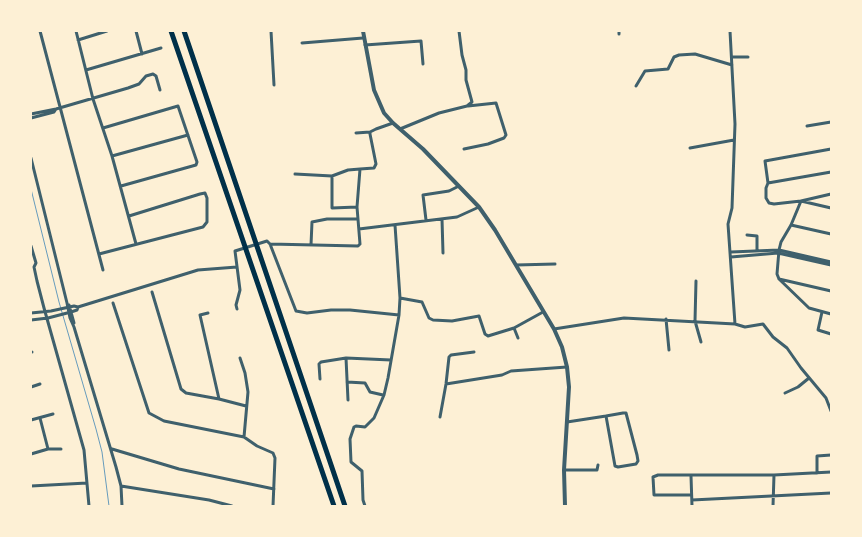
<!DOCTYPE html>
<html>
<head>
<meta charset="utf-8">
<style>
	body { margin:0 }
	#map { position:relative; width:862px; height:537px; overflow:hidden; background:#fdf0d5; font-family:"Varela Round",sans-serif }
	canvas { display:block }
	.frame { position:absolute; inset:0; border:32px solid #fdf0d5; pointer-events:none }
</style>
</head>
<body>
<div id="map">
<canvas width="862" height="537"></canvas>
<div class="frame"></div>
</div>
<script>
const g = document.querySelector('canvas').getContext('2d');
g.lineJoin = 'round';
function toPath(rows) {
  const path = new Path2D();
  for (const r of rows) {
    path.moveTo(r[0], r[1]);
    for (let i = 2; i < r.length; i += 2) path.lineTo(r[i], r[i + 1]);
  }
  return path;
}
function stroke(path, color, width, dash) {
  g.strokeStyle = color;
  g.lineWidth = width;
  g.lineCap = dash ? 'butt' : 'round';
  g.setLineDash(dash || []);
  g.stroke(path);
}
const stream = toPath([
	[31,189,59,302,96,429,102,452,109,506]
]);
const minor = toPath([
	[40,31,103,270],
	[76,31,93,99,112,156,136,244],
	[136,31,142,54],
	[271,31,274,85],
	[730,31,735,124,732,208,728,224,735,324],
	[619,34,619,31],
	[78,40,107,31],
	[302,43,363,38],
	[365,45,421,41,423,64],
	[732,57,748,57],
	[86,70,161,48],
	[636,86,645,71,668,69,674,57,679,55,695,54,732,65],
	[31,114,56,109,128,88,139,84,146,76,153,74,156,76,160,90],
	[31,118,54,112,56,109],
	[807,126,831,122],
	[103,128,178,106,197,162,196,165,121,186],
	[400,129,439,113,467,106,472,102,466,80,466,70,462,55,459,31],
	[356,133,370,132],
	[690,148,734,140],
	[464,149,488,144,504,138,506,135,496,103,468,106],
	[831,149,765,161,768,183,766,188,766,198,769,203,774,204,801,201,831,208],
	[112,156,188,135],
	[31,158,67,303,70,318,74,327,116,467,121,486,122,506],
	[295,174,332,176],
	[768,183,831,172],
	[831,194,801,201,791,225,781,242,779,250,777,274,779,279,809,308,831,314],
	[357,207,332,208,332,176,348,170,360,169],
	[442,219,443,253],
	[426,220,423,195,449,191,459,186],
	[791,225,831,234],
	[359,229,457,217,479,207],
	[747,235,757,236,757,251],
	[270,244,358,246,360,244,357,207,360,169,374,168,376,164,370,134,370,132,376,129,393,123],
	[311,245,312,222,327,219,358,219],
	[31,246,36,263,34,267,37,281,44,308,84,450,89,506],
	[731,252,779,250,831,262],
	[99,254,203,227,207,222,207,198,205,193,200,194,129,216],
	[731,257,778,253,831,265],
	[516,265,555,264],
	[779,279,831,291],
	[696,281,695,321,701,342],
	[152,292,181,389,186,393,219,399,246,406],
	[400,298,422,302,429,318,433,320,452,321,479,316,485,334,488,336,514,328,543,312],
	[113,303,149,413,164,421,244,437,257,446,273,453,275,458,273,506],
	[69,305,74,323],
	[237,309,236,305,240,290,235,251,267,241,270,244,296,311,307,313,331,310,350,310,399,315],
	[822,312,818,330,831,334],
	[31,313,51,311,74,306,78,307,198,270,237,267],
	[208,313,200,315,219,399],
	[666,319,669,350],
	[31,320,48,318,71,312,77,310,78,307],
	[514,328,518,338],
	[554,329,624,318,735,324,745,327,763,324,773,337,787,348,801,368,826,398,831,411],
	[31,352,32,352],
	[240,358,245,373,248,392,244,437],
	[346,358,348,400],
	[320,379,319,364,321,362,346,358,391,360],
	[347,382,365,383,370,392,383,395],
	[446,384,502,375,511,371,567,367],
	[31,387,40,384],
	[785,393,798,387,809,378],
	[440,417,446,384,449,357,451,355,474,352],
	[40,418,48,449],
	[31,420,53,414],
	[567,422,606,416,623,413,626,413,637,455,638,461,636,464,618,467,615,466,606,416],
	[112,449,179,469,274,489],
	[31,454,48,449,61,449],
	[564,470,597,470,598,465],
	[817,473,817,456,831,455],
	[691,476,692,506],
	[31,486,87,483],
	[121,486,209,500,232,506],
	[691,495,654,495,653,477,658,475,774,475,831,472],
	[692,500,831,493],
	[365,506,363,500,362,471,351,462,350,439,354,427,356,426,365,427,374,418,384,395,388,378,399,315,400,298,395,225],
	[773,506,774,475]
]);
const tertiary = toPath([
	[363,31,374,90,384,113,393,123,423,149,479,207,495,230,554,329,562,347,567,367,569,387,564,470,565,506]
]);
const motorway = toPath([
	[171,31,334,506],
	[184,31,345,506]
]);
stroke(stream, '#669bbc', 1);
stroke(minor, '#3f606c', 3);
stroke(tertiary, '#3f606c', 4);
stroke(motorway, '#003049', 5);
</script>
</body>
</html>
